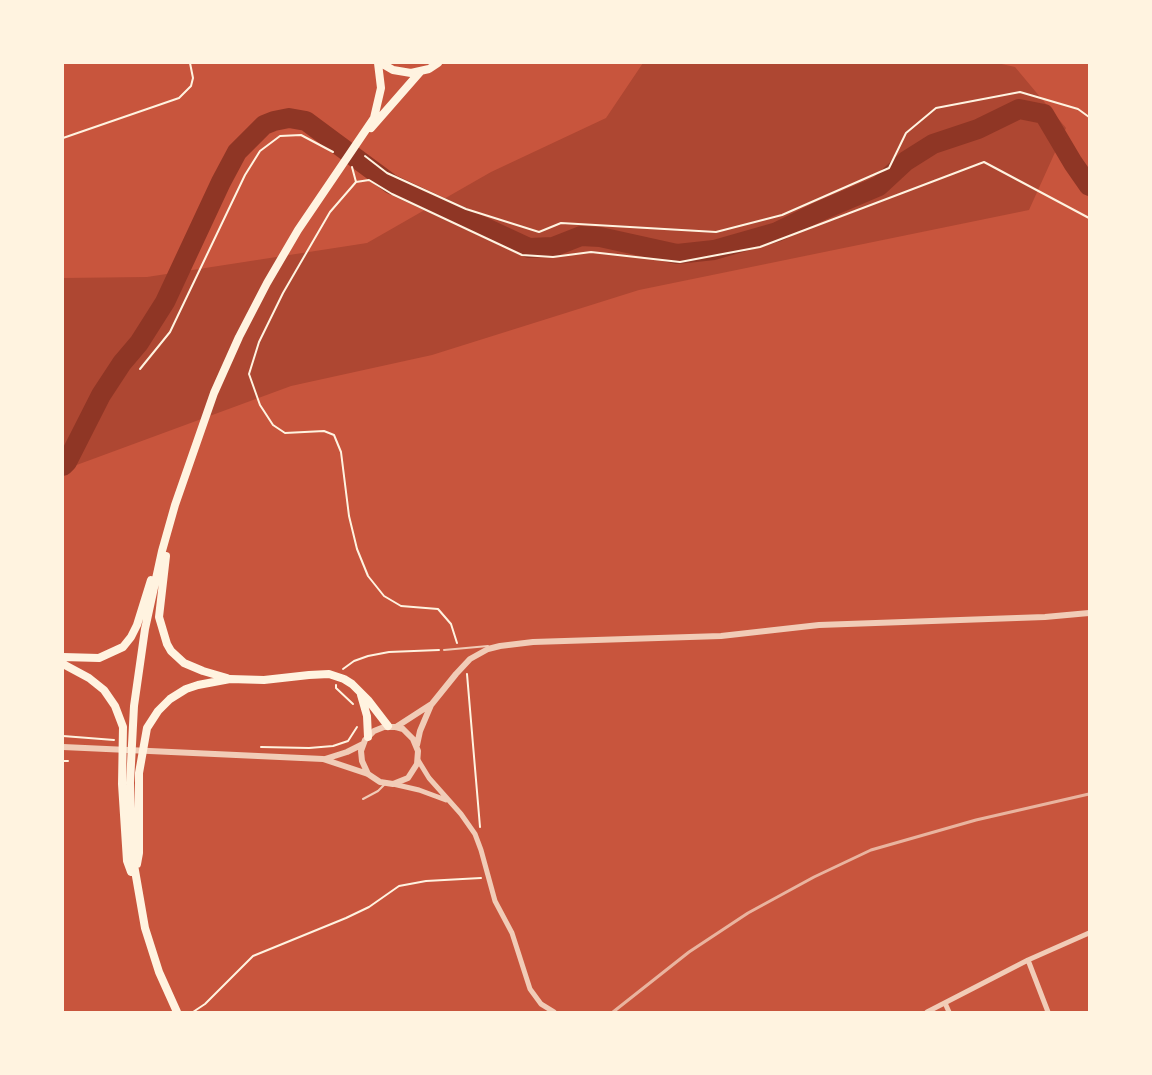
<!DOCTYPE html>
<html>
<head>
<meta charset="utf-8">
<style>
	body { margin:0 }
	#map { position:relative; width:1152px; height:1075px; overflow:hidden; background:#c8553d; font-family:"Roboto Condensed",sans-serif }
	canvas { display:block }
	.frame { position:absolute; inset:0; border:64px solid #fff3e0; pointer-events:none }
</style>
</head>
<body>
<div id="map">
<canvas width="1152" height="1075"></canvas>
<div class="frame"></div>
</div>
<script>
const g = document.querySelector('canvas').getContext('2d');
g.lineJoin = 'round';
function paint(path, color) {
  g.fillStyle = color;
  g.fill(path, 'evenodd');
}
function toPath(rows) {
  const path = new Path2D();
  for (const r of rows) {
    path.moveTo(r[0], r[1]);
    for (let i = 2; i < r.length; i += 2) path.lineTo(r[i], r[i + 1]);
  }
  return path;
}
function stroke(path, color, width, dash) {
  g.strokeStyle = color;
  g.lineWidth = width;
  g.lineCap = dash ? 'butt' : 'round';
  g.setLineDash(dash || []);
  g.stroke(path);
}
const green = toPath([
	[643,63,997,63,1015,67,1066,128,1029,210,639,290,432,355,291,386,63,470,63,278,147,277,367,243,491,172,606,118]
]);
const river = toPath([
	[63,466,67,462,101,395,122,363,139,343,165,302,221,182,237,152,264,125,274,121,289,118,306,121,391,184,529,248,553,247,581,236,600,237,677,254,714,250,777,232,818,212,879,186,906,161,933,144,978,129,1019,109,1044,114,1073,163,1089,186]
]);
const path = toPath([
	[63,138,179,98,191,86,193,78,190,63],
	[365,156,387,173,466,209,539,232,561,223,716,232,782,215,889,168,906,133,936,108,1020,92,1078,109,1089,117],
	[352,167,356,182],
	[140,369,170,332,245,175,260,151,280,136,301,135,333,152],
	[457,643,451,624,438,609,401,606,384,596,368,576,357,549,349,516,341,452,334,435,324,431,285,433,273,425,260,405,249,374,259,342,283,293,330,212,356,182,369,180,392,194,522,255,553,257,591,252,680,262,760,247,984,162,1089,218],
	[343,669,354,661,368,656,389,652,439,650],
	[467,674,480,827],
	[336,685,336,688,353,704],
	[63,736,114,740],
	[261,747,309,748,333,746,348,741,357,727],
	[63,761,68,761],
	[193,1012,205,1004,253,956,346,918,369,907,399,886,426,881,481,878]
]);
const service = toPath([
	[444,650,488,646],
	[363,799,378,791,385,784]
]);
const minor = toPath([
	[418,760,429,778,461,814,475,834,481,850,495,901,512,933,530,989,541,1004,554,1012],
	[393,784,419,790,446,800],
	[1028,960,1048,1012],
	[945,1003,949,1012],
	[927,1012,1028,960,1089,933]
]);
const tertiary = toPath([
	[396,727,430,705],
	[417,745,420,731,431,705,456,674,470,659,488,649,500,646,533,642,721,636,819,625,1045,617,1089,613],
	[63,747,323,759,368,774,380,782,393,784,408,778,417,764,418,751,413,739,403,729,396,727,384,727,374,731,365,740,361,751,362,761,368,774],
	[325,759,347,752,363,744]
]);
const trunk = toPath([
	[381,63,393,70,411,73,429,69,438,63],
	[371,128,420,72],
	[166,556,159,617,167,644,171,651,184,663,203,671,227,678],
	[63,657,99,658,123,647,131,637,137,625,151,580],
	[63,664,89,678,104,690,115,706,123,727,122,784,127,861,131,872],
	[361,695,367,716,368,737],
	[137,864,139,853,139,773,147,728,158,711,170,699,186,689,198,685,230,679,264,680,309,675,329,674,344,679,352,684,368,700,388,726],
	[177,1012,159,972,145,928,133,859,130,783,134,706,145,629,162,551,175,505,214,393,239,337,267,283,298,230,374,118,381,88,378,63]
]);
const rail = toPath([
	[613,1012,689,952,748,913,814,877,871,850,976,820,1089,794]
]);
paint(green, '#ae4732');
stroke(river, '#8f3625', 20);
stroke(path, '#fff3e0', 2);
stroke(service, '#f1ccb7', 2);
stroke(minor, '#f1ccb7', 5);
stroke(tertiary, '#f1ccb7', 6);
stroke(trunk, '#fff3e0', 8);
stroke(rail, '#e9b49f', 3);
</script>
</body>
</html>
